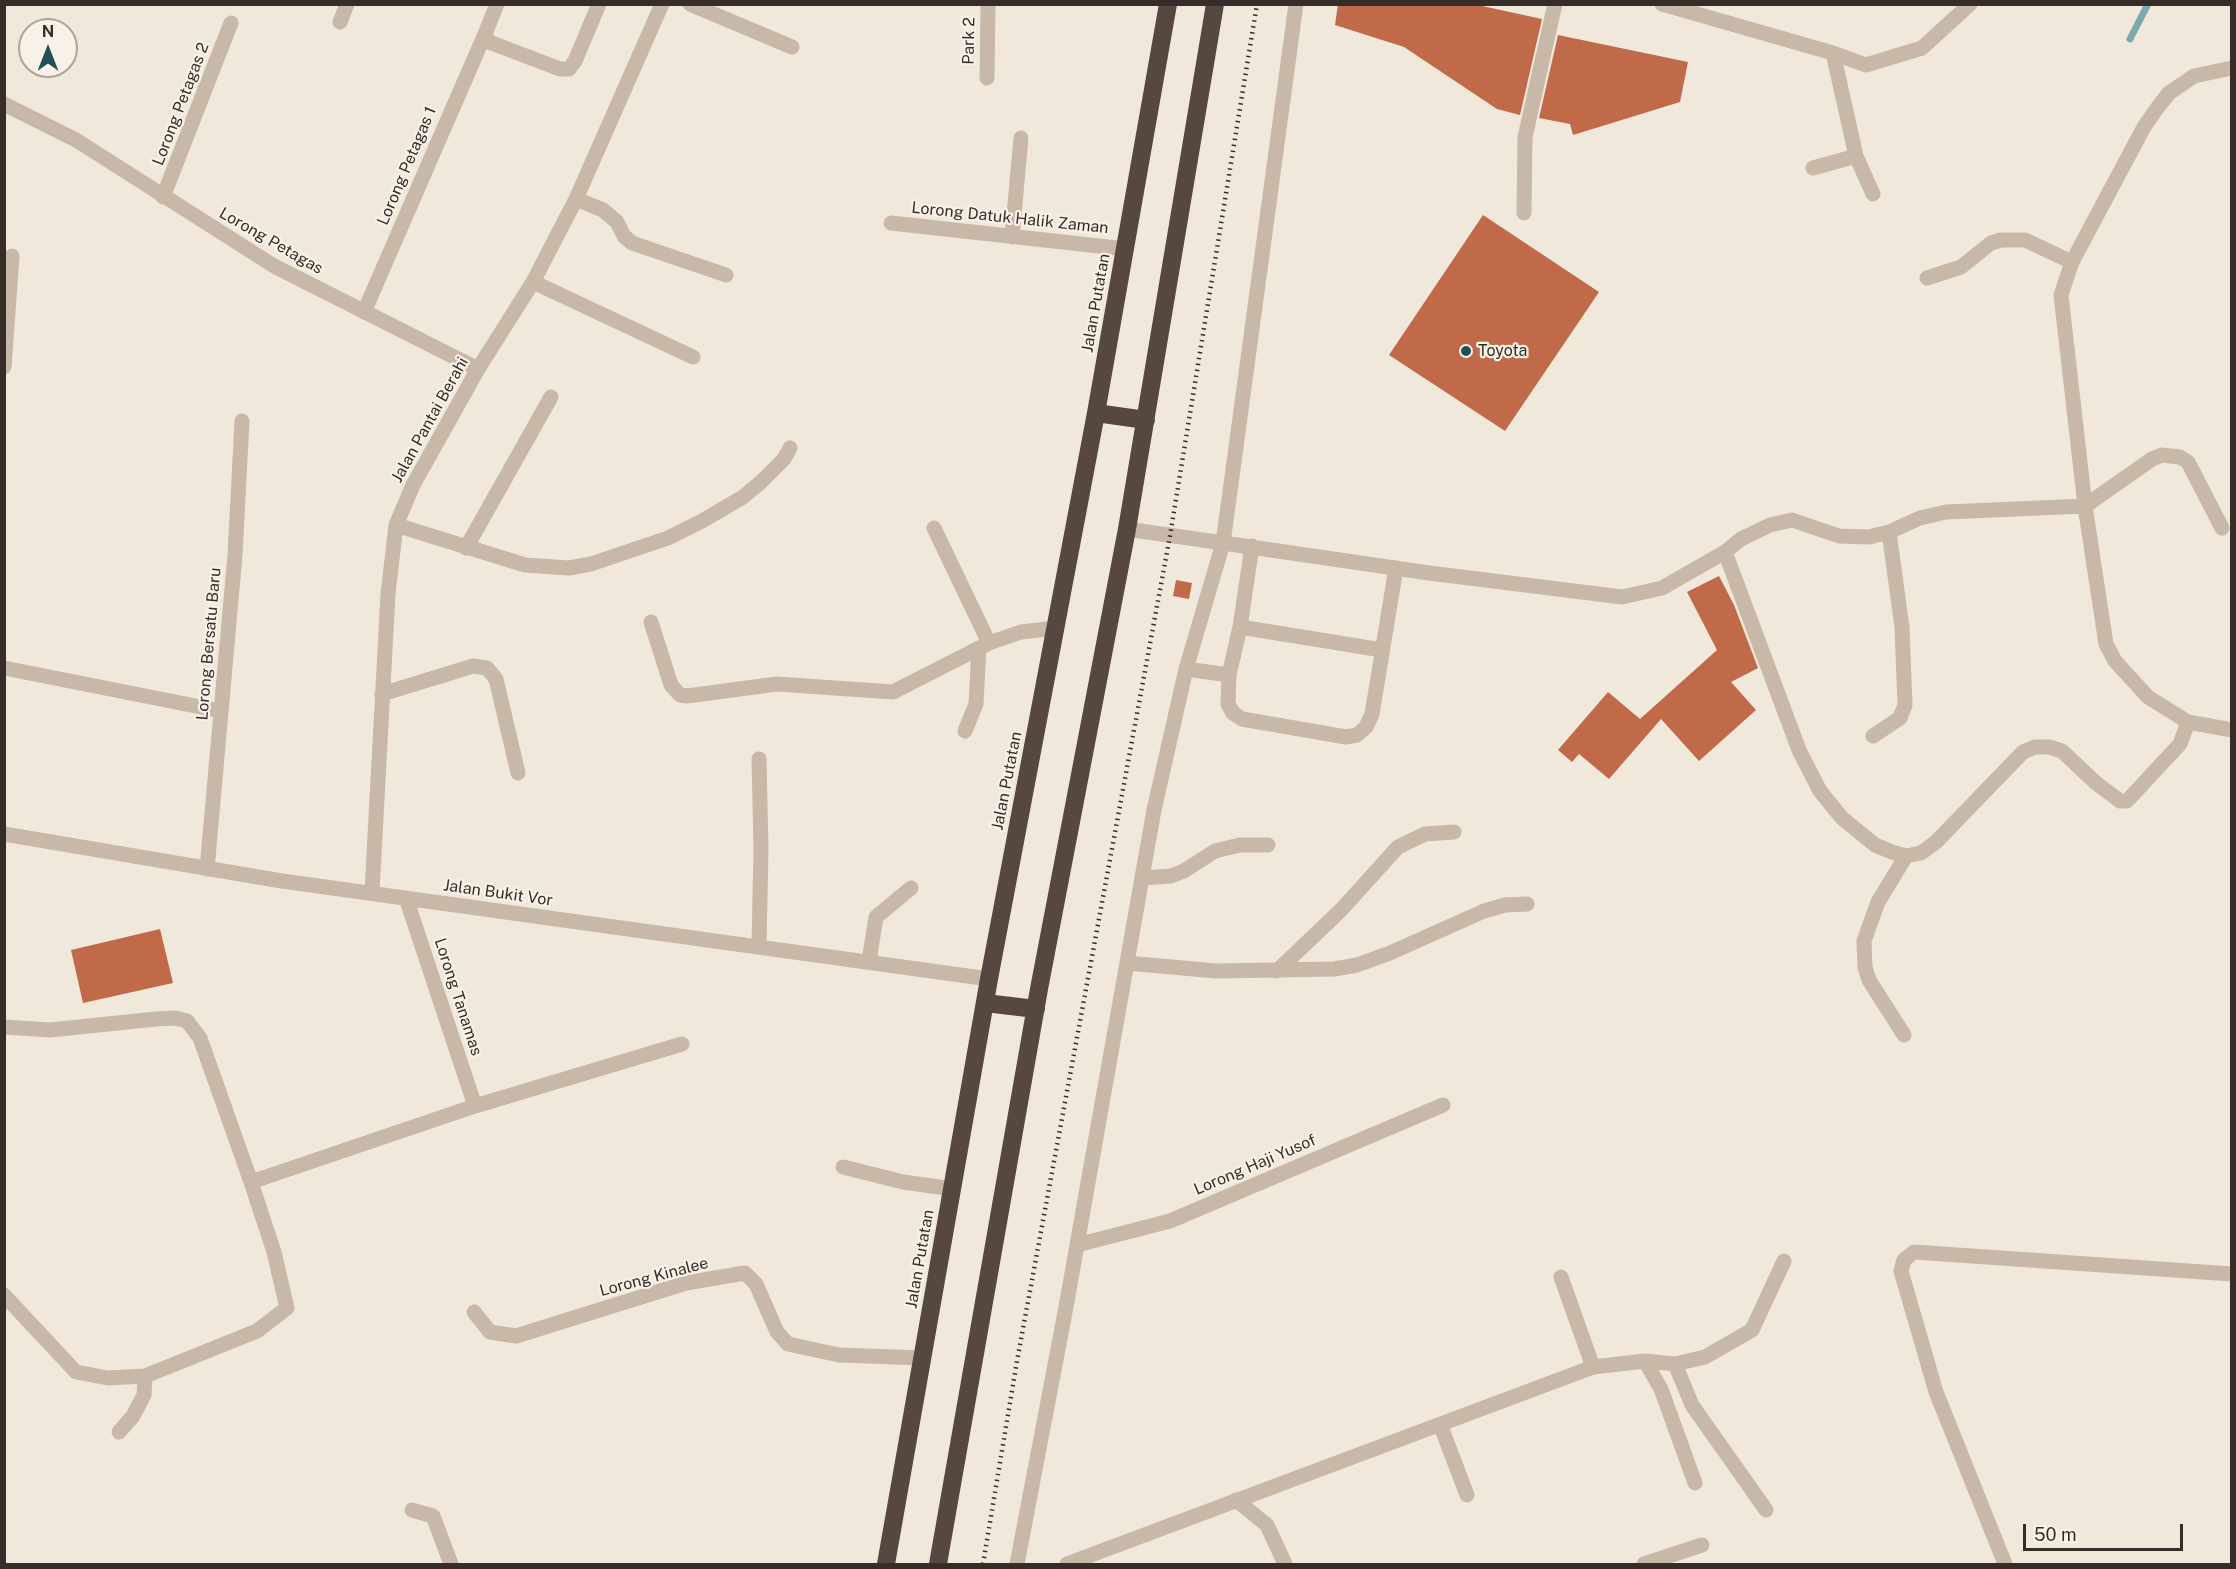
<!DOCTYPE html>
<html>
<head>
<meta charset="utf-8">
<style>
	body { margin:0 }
	#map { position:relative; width:2236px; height:1569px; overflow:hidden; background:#f1e8dc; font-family:"Public Sans",sans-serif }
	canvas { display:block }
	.frame { position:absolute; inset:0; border:6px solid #362d28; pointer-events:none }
	.north { position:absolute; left:18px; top:18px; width:60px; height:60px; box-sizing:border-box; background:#f9f1e8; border:2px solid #aba39b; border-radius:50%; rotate:0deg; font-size:16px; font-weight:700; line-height:24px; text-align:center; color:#362d28 }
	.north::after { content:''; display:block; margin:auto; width:21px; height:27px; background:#205055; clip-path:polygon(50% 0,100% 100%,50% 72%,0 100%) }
	.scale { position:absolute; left:2023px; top:1524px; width:160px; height:27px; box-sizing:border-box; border:3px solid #362d28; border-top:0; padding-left:8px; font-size:18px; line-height:21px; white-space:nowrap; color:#362d28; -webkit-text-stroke:4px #f9f1e8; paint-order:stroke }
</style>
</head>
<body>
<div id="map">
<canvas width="2236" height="1569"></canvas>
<div class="frame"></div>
<div class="north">N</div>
<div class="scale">50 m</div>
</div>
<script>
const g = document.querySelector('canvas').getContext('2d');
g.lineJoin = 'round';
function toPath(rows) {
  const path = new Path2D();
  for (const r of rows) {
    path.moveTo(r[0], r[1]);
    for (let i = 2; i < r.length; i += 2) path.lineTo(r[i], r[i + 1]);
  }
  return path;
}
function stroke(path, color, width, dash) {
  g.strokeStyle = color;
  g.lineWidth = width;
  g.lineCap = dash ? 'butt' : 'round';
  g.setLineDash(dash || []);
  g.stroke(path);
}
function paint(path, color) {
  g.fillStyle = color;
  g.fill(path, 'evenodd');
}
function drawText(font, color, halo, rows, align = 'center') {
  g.font = font + ' "Public Sans",sans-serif';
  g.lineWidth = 4.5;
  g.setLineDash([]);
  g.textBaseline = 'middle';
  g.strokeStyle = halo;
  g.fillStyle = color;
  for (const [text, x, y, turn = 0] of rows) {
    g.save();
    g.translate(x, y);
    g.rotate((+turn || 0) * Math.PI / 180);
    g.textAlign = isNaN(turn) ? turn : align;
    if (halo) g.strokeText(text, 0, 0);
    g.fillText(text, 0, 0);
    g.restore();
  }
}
const stream = toPath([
	[2130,39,2148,4]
]);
const building = toPath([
	[1338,4,1473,4,1542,19,1520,115,1497,109,1404,47,1335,25],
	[1558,35,1688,62,1680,102,1573,135,1570,124,1539,118],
	[1483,215,1599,292,1505,431,1389,355],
	[1719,576,1734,605,1758,668,1731,682,1756,710,1699,761,1661,719,1609,779,1579,754,1572,762,1558,750,1608,692,1640,719,1717,650,1687,592],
	[1176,580,1192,583,1189,599,1173,596],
	[160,929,173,983,83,1003,71,950]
]);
const minor = toPath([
	[497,4,485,34,489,42,560,69,569,69,575,61,599,4],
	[690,4,792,47],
	[1662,4,1833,53,1866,65,1922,48,1970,4],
	[340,22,347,4],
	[1833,53,1856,156,1873,194],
	[2232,68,2194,76,2169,93,2158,107,2144,127,2072,262,2061,295,2085,506,2106,644,2115,661,2148,697,2188,722,2232,730],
	[987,78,988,4],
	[4,104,76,140,274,266,478,369],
	[1813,168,1856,156],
	[163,197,231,23],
	[576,199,603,210,617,222,624,236,632,243,726,275],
	[1524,213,1525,137,1555,4],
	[891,223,1126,249],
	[1012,237,1021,138],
	[1927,278,1961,267,1991,243,2001,240,2025,240,2072,262],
	[533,282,693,357],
	[364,312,485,34],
	[4,367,12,256],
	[396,525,525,565,569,568,591,564,668,538,702,521,743,497,761,482,784,459,790,448],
	[934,528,989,643],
	[1127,529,1429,573,1622,597,1662,588,1725,552,1741,539,1770,525,1792,520,1839,536,1869,537,1889,532,1920,518,1946,512,2085,506,2152,459,2162,455,2180,457,2188,462,2222,528],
	[1252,546,1240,627,1229,675,1228,704,1233,713,1242,719,1346,737,1357,735,1366,727,1372,714,1396,568],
	[466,548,551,397],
	[1725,552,1799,750,1820,791,1842,818,1875,845,1892,852,1906,856,1921,853,1936,842,2023,752,2035,747,2049,747,2062,751,2096,783,2120,801,2127,801,2180,744,2188,722],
	[651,622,671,685,680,695,687,696,777,684,893,692,989,643,1021,632,1056,628],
	[1240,627,1382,650],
	[4,668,221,711],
	[1186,669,1229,675],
	[382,694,473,666,487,668,496,679,518,773],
	[965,731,976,704,979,648],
	[1873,736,1900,718,1905,705,1902,627,1889,532],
	[759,759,761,849,759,946],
	[4,834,282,881,989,979],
	[207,869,235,555,242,421],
	[1142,878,1171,876,1184,871,1215,851,1240,845,1268,845],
	[372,892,388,594,396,525,413,485,478,369,533,282,576,199,662,4],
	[406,898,475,1106],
	[869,961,876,917,911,888],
	[1127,963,1216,971,1334,969,1357,965,1390,953,1484,911,1505,905,1527,904],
	[1277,971,1341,910,1398,847,1425,834,1454,832],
	[4,1027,50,1030,156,1019,175,1018,187,1021,200,1038,251,1182],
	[1904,1035,1869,980,1865,967,1864,941,1878,902,1906,856],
	[843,1167,903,1182,953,1189],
	[1077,1245,1170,1221,1443,1105],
	[1561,1277,1593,1367],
	[4,1295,76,1372,108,1378,145,1376,257,1331,287,1308,274,1252,251,1182,475,1106,682,1044],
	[474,1312,490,1332,516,1336,686,1283,745,1273,756,1284,777,1332,788,1344,839,1355,923,1358],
	[1645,1361,1661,1389,1695,1483],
	[1675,1364,1692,1405,1766,1510],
	[1440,1424,1467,1495],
	[119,1432,133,1416,144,1395,145,1376],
	[1236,1500,1267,1525,1285,1564],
	[412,1510,433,1516,451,1564],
	[1017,1564,1066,1307,1154,810,1186,669,1223,543,1296,4],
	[1067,1564,1593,1367,1645,1361,1675,1364,1705,1357,1752,1330,1784,1261],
	[1644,1564,1702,1545],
	[2005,1564,1936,1392,1901,1271,1904,1260,1914,1252,2232,1274]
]);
const highway = toPath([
	[1096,413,1146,420],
	[985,1003,1036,1009],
	[886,1564,989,979,1096,413,1168,4],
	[938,1564,1039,989,1127,529,1215,4]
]);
const rail = toPath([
	[983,1564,1017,1361,1170,536,1257,4]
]);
const markers = [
	[1466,351,6,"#205055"]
];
const streetNames = [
	["Park 2",969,41,-89],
	["Lorong Petagas 2",181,104,-69],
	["Lorong Petagas 1",407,166,-67],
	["Lorong Datuk Halik Zaman",1010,218,6],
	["Lorong Petagas",271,241,30],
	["Jalan Putatan",1096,303,-80],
	["Jalan Pantai Berahi",430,420,-61],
	["Lorong Bersatu Baru",209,644,-85],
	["Jalan Putatan",1007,781,-79],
	["Jalan Bukit Vor",498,893,8],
	["Lorong Tanamas",458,997,72],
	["Lorong Haji Yusof",1255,1165,-23],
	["Jalan Putatan",920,1259,-80],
	["Lorong Kinalee",654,1277,-15]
];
const poiNames = [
	["Toyota",1478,351]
];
stroke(stream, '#7ca9ad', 7);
paint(building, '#c06a4a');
stroke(minor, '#c8b8a8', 15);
stroke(highway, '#564740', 18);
stroke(rail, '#362d28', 4.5, [1.5, 4.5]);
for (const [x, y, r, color] of markers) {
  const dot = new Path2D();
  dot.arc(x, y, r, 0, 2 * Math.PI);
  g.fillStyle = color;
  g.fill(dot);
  stroke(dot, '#f9f1e8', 2);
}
drawText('16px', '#362d28', '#f9f1e8', streetNames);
drawText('16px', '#362d28', '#f9f1e8', poiNames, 'left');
</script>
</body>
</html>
